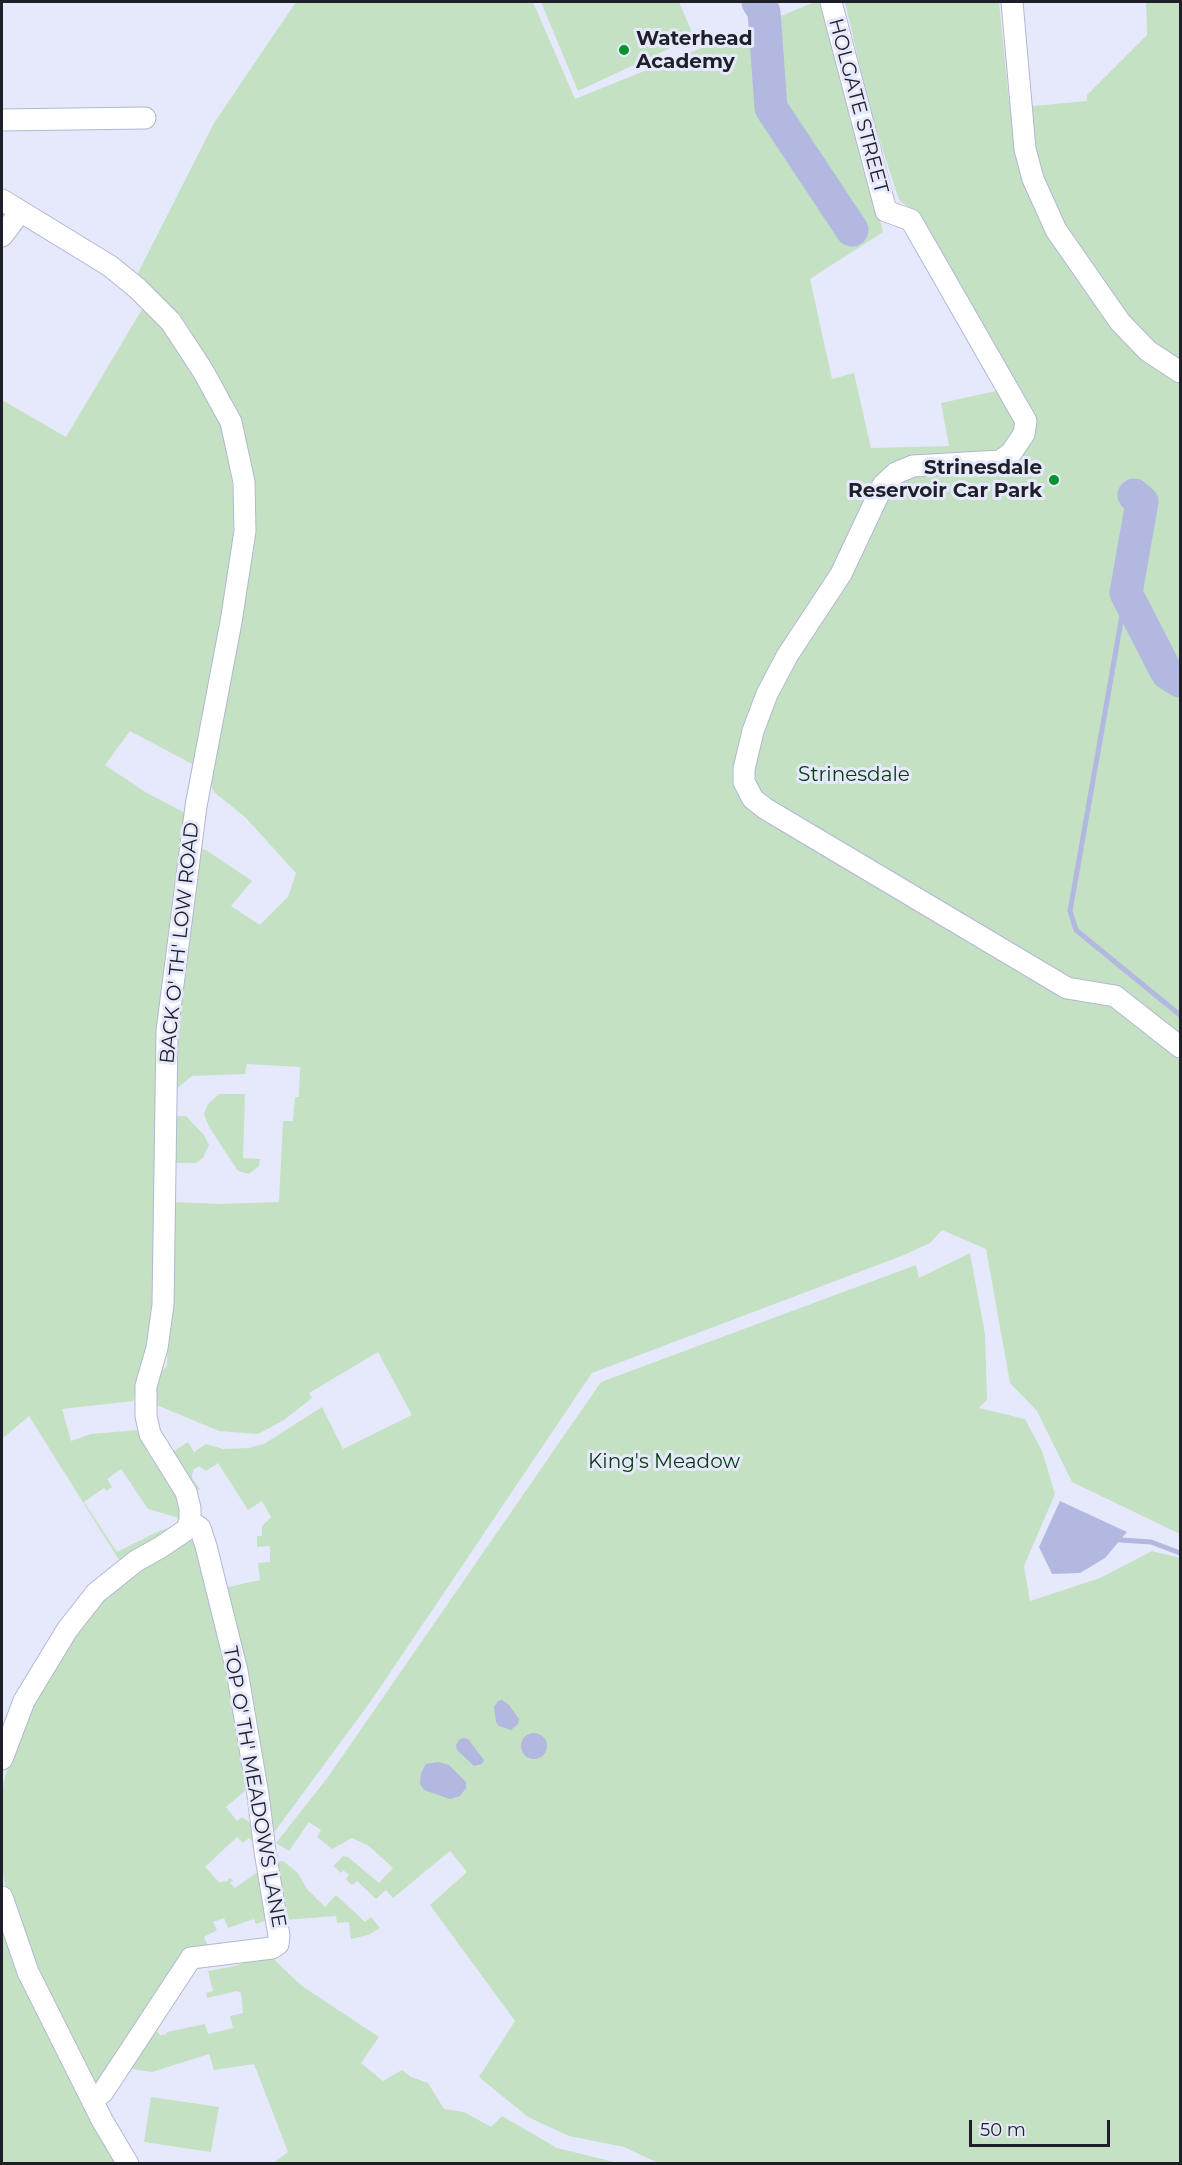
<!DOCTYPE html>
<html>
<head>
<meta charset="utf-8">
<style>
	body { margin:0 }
	#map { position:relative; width:1182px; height:2165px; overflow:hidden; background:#e6e9fb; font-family:Montserrat,sans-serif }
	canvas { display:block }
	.frame { position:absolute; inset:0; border:3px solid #1e1f29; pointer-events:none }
	.scale { position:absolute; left:969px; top:2120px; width:141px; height:27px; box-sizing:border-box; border:3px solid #1e1f29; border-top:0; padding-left:8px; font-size:18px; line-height:21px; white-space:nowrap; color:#1e1f29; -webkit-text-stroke:4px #e6e9fb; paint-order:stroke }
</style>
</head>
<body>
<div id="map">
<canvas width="1182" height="2165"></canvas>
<div class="frame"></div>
<div class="scale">50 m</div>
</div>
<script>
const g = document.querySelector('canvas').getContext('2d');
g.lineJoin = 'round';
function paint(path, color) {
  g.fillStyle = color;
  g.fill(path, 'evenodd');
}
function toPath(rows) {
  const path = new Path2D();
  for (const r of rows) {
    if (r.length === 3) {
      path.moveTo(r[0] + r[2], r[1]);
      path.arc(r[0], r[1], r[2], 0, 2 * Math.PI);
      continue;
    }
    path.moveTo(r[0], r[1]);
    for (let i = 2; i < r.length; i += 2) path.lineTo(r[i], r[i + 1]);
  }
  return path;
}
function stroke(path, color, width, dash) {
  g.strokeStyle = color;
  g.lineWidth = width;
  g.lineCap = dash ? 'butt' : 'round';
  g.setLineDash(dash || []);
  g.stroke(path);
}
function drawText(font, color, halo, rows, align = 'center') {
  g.font = font + ' Montserrat,sans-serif';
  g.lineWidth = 6;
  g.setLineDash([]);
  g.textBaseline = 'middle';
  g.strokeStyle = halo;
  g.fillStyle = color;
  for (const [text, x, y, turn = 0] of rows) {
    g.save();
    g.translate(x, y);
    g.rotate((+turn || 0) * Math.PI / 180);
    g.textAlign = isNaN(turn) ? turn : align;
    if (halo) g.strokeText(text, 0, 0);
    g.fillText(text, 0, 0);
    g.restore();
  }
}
const green = toPath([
	[296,2,533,2,575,99,815,2,823,2,883,232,810,279,832,379,854,373,871,448,949,446,941,403,1010,388,918,214,899,200,870,110,845,2,999,2,1009,102,1034,106,1087,101,1087,95,1147,35,1146,2,1180,2,1180,1534,1072,1482,1037,1411,1010,1383,986,1249,942,1230,930,1243,904,1255,592,1373,371,1701,270,1838,224,1588,260,1580,258,1563,270,1562,270,1546,257,1547,257,1536,262,1536,262,1526,271,1517,262,1501,248,1510,218,1463,206,1471,199,1466,193,1470,192,1478,200,1489,192,1494,171,1453,188,1442,194,1452,206,1444,223,1449,248,1448,264,1444,322,1407,343,1449,412,1415,378,1352,309,1393,312,1398,284,1420,258,1434,219,1431,152,1403,157,1376,167,1366,171,1202,220,1204,279,1202,283,1121,293,1121,295,1097,299,1097,300,1067,247,1064,245,1074,192,1076,170,1094,200,848,206,850,252,881,231,906,260,925,288,897,296,873,245,817,214,792,209,781,247,451,136,277,214,123],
	[541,2,679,2,694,37,578,91],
	[147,301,196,369,225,433,234,497,233,554,196,766,130,731,105,765,147,793,187,814,158,1255,149,1360,133,1401,62,1409,71,1441,91,1434,137,1430,149,1455,177,1494,180,1506,179,1518,148,1509,121,1469,107,1479,112,1487,107,1491,104,1488,84,1502,117,1552,159,1531,169,1528,175,1530,119,1560,29,1416,2,1439,2,400,66,437],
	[219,1094,245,1094,243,1158,260,1159,259,1166,249,1174,238,1171,209,1127,204,1114,208,1104],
	[175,1116,186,1116,204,1135,209,1145,203,1158,196,1163,176,1163],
	[970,1253,985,1334,987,1400,979,1408,1025,1419,1042,1451,1055,1494,1024,1566,1030,1601,1100,1578,1152,1551,1180,1558,1180,2163,658,2163,624,2147,569,2136,528,2117,479,2077,515,2021,430,1905,467,1872,450,1851,393,1898,386,1890,376,1899,357,1881,352,1885,346,1879,349,1875,343,1870,341,1873,333,1866,343,1856,348,1857,379,1883,393,1868,369,1846,352,1838,332,1849,317,1837,321,1830,309,1822,289,1851,276,1843,328,1777,601,1382,916,1265,919,1278],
	[191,1537,201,1546,253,1784,226,1807,237,1821,242,1817,259,1829,258,1847,249,1838,243,1843,237,1837,205,1867,220,1883,224,1881,226,1882,230,1878,233,1881,230,1883,235,1888,259,1871,269,1932,265,1921,256,1924,254,1919,228,1928,224,1918,213,1922,217,1930,204,1937,210,1951,99,2085,95,2082,64,2032,28,1952,4,1881,2,1863,2,1798,4,1780,16,1743,33,1705,70,1642,115,1585],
	[283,1861,298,1873,307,1889,325,1907,336,1895,365,1922,371,1917,380,1928,368,1935,351,1939,349,1922,337,1923,336,1916,284,1920,274,1862],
	[2,1920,120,2163,2,2163],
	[269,1955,302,1986,379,2037,361,2063,383,2081,402,2070,411,2077,428,2083,444,2109,464,2112,491,2127,502,2116,557,2148,618,2163,273,2163,288,2152,254,2064,214,2070,209,2054,152,2072,125,2068,152,2026,160,2035,165,2035,167,2032,205,2024,208,2034,233,2028,230,2016,243,2013,241,1993,237,1991,207,1998,206,1993,213,1991,208,1971,235,1966],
	[151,2097,219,2107,211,2152,144,2142]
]);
const water = toPath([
	[1060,1501,1127,1532,1105,1558,1080,1573,1052,1574,1039,1547],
	[502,1700,509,1705,519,1719,518,1724,511,1730,499,1726,496,1722,494,1707,498,1701],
	[534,1746,13],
	[463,1738,468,1739,484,1760,482,1764,474,1766,457,1750,456,1745,459,1740],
	[438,1762,449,1765,466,1782,466,1788,460,1796,450,1799,424,1790,420,1784,421,1773,426,1764]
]);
const stream = toPath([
	[1126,593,1070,911,1076,930,1180,1015],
	[1121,1540,1151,1542,1180,1553]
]);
const river = toPath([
	[758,2,764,12,771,108,852,230],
	[1134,495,1142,502,1126,593,1167,673,1180,681]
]);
const minor = toPath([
	[831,2,886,211,911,220,1026,421,1024,434,1011,453,1000,461,913,466,896,473,883,485,841,574,787,656,767,694,753,731,744,769,744,782,753,799,766,809,1067,988,1115,996,1180,1047],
	[1012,2,1025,149,1033,179,1056,230,1120,322,1148,351,1180,372],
	[2,120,145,118],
	[2,200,110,266,137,288,171,322,203,371,231,422,244,482,245,531,231,622,196,806,167,1031,163,1305,157,1348,146,1386,146,1416,150,1434,186,1492,190,1508,190,1521,186,1530,161,1547,136,1561,96,1593,67,1630,24,1701,2,1759],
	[2,236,20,212],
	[2,1897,28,1972,102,2120,128,2164],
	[93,2100,103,2092,191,1958,272,1948,278,1944,279,1936,265,1851,258,1795,237,1671,206,1546,200,1528,190,1521]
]);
const markers = [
	[624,50,6,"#00952c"],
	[1054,480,6,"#00952c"]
];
const poiNames = [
	["Waterhead",636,39],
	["Academy",636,62],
	["Strinesdale",1042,468,"right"],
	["Reservoir Car Park",1042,491,"right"]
];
const streetNames = [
	["HOLGATE STREET",858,106,75],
	["BACK O' TH' LOW ROAD",180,943,-84],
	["TOP O' TH' MEADOWS LANE",254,1787,80]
];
const parkNames = [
	["Strinesdale",854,775],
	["King's Meadow",664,1462]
];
paint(green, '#c4e1c4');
paint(water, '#b3b8e0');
stroke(stream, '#b3b8e0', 5);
stroke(river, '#b3b8e0', 33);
stroke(minor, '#b2b7d3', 23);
stroke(minor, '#fff', 21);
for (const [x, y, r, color] of markers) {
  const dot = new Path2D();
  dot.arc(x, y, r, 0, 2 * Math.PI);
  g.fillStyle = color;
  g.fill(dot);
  stroke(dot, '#e6e9fb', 2);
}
drawText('bold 20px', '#1e1f29', '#e6e9fb', poiNames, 'left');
drawText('20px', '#1e1f29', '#e6e9fb', streetNames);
drawText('20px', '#083a11', '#e6e9fb', parkNames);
</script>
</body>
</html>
